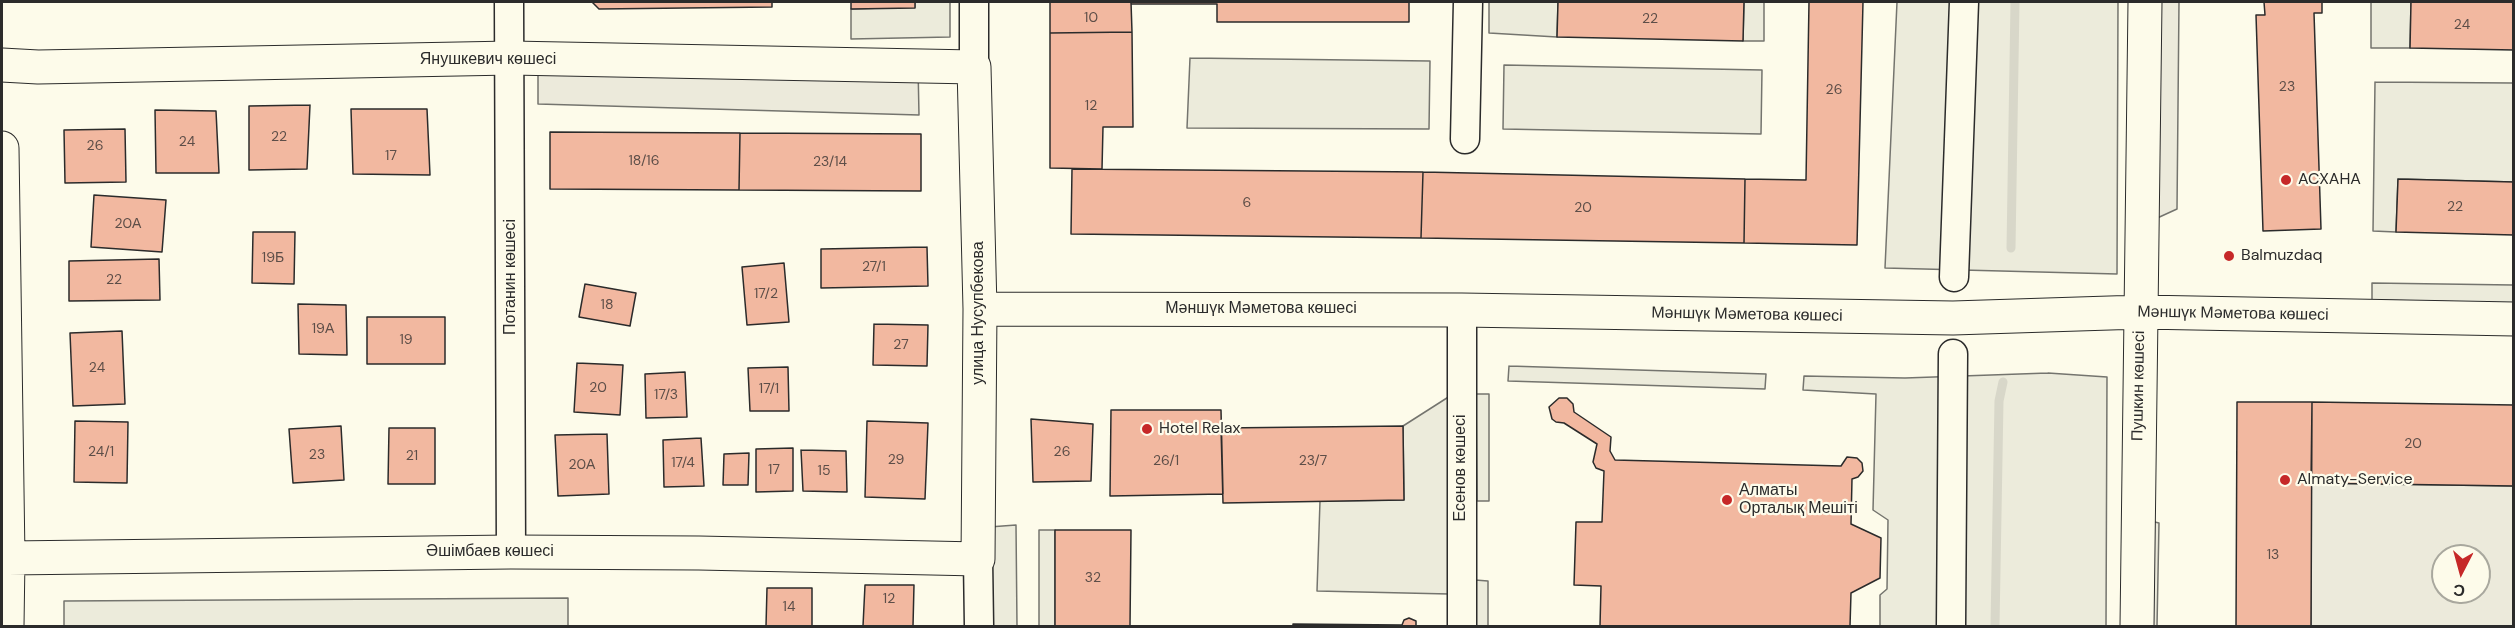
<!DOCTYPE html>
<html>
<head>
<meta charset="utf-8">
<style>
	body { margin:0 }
	#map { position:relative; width:2515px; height:628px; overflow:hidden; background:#fdfbea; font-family:"DM Sans",sans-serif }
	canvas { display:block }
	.frame { position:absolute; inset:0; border:3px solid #2b2b2b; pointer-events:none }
	.north { position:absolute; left:2431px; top:544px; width:60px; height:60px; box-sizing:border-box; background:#fdfbea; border:2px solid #a9a89e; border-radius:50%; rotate:186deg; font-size:16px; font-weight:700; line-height:24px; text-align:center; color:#2b2b2b }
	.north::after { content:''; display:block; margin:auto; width:21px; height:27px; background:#c62828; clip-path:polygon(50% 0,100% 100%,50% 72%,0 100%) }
</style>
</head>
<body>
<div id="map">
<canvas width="2515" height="628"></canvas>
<div class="frame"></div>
<div class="north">С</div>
</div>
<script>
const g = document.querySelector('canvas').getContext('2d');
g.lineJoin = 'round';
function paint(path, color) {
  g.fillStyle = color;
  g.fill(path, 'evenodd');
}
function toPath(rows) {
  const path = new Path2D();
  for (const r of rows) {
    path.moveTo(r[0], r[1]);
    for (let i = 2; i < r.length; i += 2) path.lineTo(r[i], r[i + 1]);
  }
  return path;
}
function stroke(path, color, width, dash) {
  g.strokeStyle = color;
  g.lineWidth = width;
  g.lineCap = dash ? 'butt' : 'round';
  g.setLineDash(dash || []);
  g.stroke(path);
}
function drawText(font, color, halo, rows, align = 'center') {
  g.font = font + ' "DM Sans",sans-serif';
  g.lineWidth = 4.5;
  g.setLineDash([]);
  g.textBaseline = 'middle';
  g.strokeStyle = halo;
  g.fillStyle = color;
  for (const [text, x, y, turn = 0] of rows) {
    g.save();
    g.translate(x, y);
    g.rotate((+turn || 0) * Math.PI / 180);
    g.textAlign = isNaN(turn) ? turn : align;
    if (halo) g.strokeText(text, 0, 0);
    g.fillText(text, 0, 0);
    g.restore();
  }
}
const green = toPath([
	[915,2,950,2,950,37,851,39,851,9,915,7,915,2],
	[1489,2,1558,2,1557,37,1489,33,1489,2],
	[1744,2,1764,2,1764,41,1743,41,1744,2],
	[1897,2,2118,2,2117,274,1885,268,1897,2],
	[2371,2,2411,2,2410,48,2371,48,2371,2],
	[1190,58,1430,61,1429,129,1187,128,1190,58],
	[1504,65,1762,70,1761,134,1503,129,1504,65],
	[2375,82,2513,83,2513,182,2398,179,2396,232,2373,231,2375,82],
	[2372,283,2513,285,2513,303,2372,300,2372,283],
	[1509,366,1766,374,1765,389,1508,381,1509,366],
	[2048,373,2107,377,2106,626,1880,626,1880,595,1887,589,1888,520,1873,510,1876,394,1803,390,1804,376,1905,378,2048,373],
	[1476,394,1489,394,1489,501,1477,501,1476,394],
	[1450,396,1449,594,1317,591,1320,501,1404,500,1403,426,1450,396],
	[1016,525,1017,626,991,626,989,527,1016,525],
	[1039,530,1055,530,1055,626,1039,626,1039,530],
	[1475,580,1488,581,1488,626,1475,626,1475,580],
	[568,598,568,626,64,626,64,601,568,598]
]);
const parking = toPath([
	[2145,2,2179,2,2177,209,2142,225,2145,2],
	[538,59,918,66,919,115,538,104,538,59],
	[2311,483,2513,486,2513,626,2311,626,2311,483],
	[2443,556,2479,556,2479,592,2443,592,2443,556],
	[2138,518,2159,523,2157,626,2137,626,2138,518]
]);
const stream = toPath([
	[2011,248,2015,2],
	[1995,626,1999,401,2003,382]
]);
const building = toPath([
	[592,2,772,2,772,7,599,9,592,2],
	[851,2,915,2,915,8,851,9,851,2],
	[1050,2,1131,2,1132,32,1050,33,1050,2],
	[1131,2,1409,2,1409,22,1217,22,1217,4,1131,4,1131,2],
	[1558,2,1744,2,1743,41,1557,37,1558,2],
	[1809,2,1863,2,1857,245,1744,243,1745,179,1806,180,1809,2],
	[2264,2,2322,2,2322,13,2314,13,2321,229,2263,231,2256,15,2265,15,2264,2],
	[2411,2,2514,2,2514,50,2410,48,2411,2],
	[1132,32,1133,127,1103,127,1102,169,1050,168,1050,33,1132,32],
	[310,105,307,169,249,170,249,106,310,105],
	[351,109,427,109,430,175,353,174,351,109],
	[155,110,216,111,219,173,156,173,155,110],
	[125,129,126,182,65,183,64,130,125,129],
	[550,132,740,133,739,190,550,189,550,132],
	[740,133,921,134,921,191,739,190,740,133],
	[1072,169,1423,172,1421,238,1071,234,1072,169],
	[1423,172,1745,179,1744,243,1421,238,1423,172],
	[2398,179,2514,182,2514,235,2396,232,2398,179],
	[94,195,166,200,162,252,91,247,94,195],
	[253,232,295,232,294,284,252,283,253,232],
	[927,247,928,286,821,288,821,249,927,247],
	[159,259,160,300,69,301,69,261,159,259],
	[784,263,789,322,747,325,742,267,784,263],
	[585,284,636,293,630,326,579,317,585,284],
	[298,304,346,305,347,355,299,354,298,304],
	[367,317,445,317,445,364,367,364,367,317],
	[874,324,928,325,927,366,873,365,874,324],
	[122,331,125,404,73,406,70,333,122,331],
	[577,363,623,365,620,415,574,412,577,363],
	[788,367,789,411,750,411,748,368,788,367],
	[685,372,687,417,646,418,645,374,685,372],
	[1559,398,1567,398,1573,404,1574,412,1611,437,1610,451,1615,460,1841,466,1847,457,1857,458,1862,463,1863,471,1858,477,1852,479,1851,524,1881,538,1880,578,1851,593,1850,626,1600,626,1601,586,1574,585,1576,522,1602,522,1604,471,1596,468,1593,462,1597,444,1564,423,1556,422,1552,419,1549,407,1559,398],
	[2237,402,2312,402,2311,626,2236,626,2237,402],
	[2312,402,2514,405,2514,486,2311,483,2312,402],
	[1111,410,1221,410,1223,494,1110,496,1111,410],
	[1031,419,1093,424,1091,481,1033,482,1031,419],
	[75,421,128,422,127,483,74,482,75,421],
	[867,421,928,423,925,499,865,497,867,421],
	[341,426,344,480,293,483,289,429,341,426],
	[1403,426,1404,500,1223,503,1221,428,1403,426],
	[389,428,435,428,435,484,388,484,389,428],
	[607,434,609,494,558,496,555,435,607,434],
	[701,438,704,486,664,487,663,440,701,438],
	[793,448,793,491,756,492,756,449,793,448],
	[801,450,846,451,847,492,803,491,801,450],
	[749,453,748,485,723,485,724,454,749,453],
	[1055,530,1131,530,1130,626,1055,626,1055,530],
	[865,585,914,585,913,626,863,626,865,585],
	[767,588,812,588,812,626,766,626,767,588],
	[1409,618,1416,621,1416,626,1293,626,1293,624,1402,625,1404,620,1409,618]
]);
const street = toPath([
	[509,2,511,552],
	[974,67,974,2],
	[1465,139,1468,2],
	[1954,277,1964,2],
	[1462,310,1462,626],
	[978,559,979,626],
	[1951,626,1953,354]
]);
const secondary = toPath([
	[2,65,38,67,511,58,974,67,980,309,978,559,699,553,511,552,8,558],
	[2,148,8,558,7,626],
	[980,309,1462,310,1953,318,2141,312,2514,319],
	[2137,626,2145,2]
]);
const markers = [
	[2286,180,6,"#c62828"],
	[2229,256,6,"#c62828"],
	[1147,429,6,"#c62828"],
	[2285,480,6,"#c62828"],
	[1727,500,6,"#c62828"]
];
const numberNames = [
	["10",1091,18],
	["22",1650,19],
	["24",2462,25],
	["23",2287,87],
	["26",1834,90],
	["12",1091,106],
	["22",279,137],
	["24",187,142],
	["26",95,146],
	["17",391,156],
	["18/16",644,161],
	["23/14",830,162],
	["6",1247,203],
	["22",2455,207],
	["20",1583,208],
	["20А",128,224],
	["19Б",273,258],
	["27/1",874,267],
	["22",114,280],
	["17/2",766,294],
	["18",607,305],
	["19А",323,329],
	["19",406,340],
	["27",901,345],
	["24",97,368],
	["20",598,388],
	["17/1",769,389],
	["17/3",666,395],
	["20",2413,444],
	["24/1",101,452],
	["26",1062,452],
	["23",317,455],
	["21",412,456],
	["29",896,460],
	["26/1",1166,461],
	["23/7",1313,461],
	["17/4",683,463],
	["20А",582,465],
	["17",774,470],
	["15",824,471],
	["13",2273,555],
	["32",1093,578],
	["12",889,599],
	["14",789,607]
];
const streetNames = [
	["Янушкевич көшесі",488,60],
	["Потанин көшесі",511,277,-90],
	["Мәншүк Мәметова көшесі",1261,309],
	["улица Нусупбекова",979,313,-90],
	["Мәншүк Мәметова көшесі",2233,314,1],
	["Мәншүк Мәметова көшесі",1747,315,1],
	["Пушкин көшесі",2139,386,-89],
	["Есенов көшесі",1461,468,-90],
	["Әшімбаев көшесі",490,552]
];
const poiNames = [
	["ACXAHA",2298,180],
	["Balmuzdaq",2241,256],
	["Hotel Relax",1159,429],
	["Almaty-Service",2297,480],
	["Алматы",1739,491],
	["Орталық Мешіті",1739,509]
];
paint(green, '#ecebdb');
stroke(green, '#74746e', 1.5);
paint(parking, '#eceadb');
stroke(parking, '#74746e', 1.5);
stroke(stream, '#d8d7c9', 9);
paint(building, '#f2b8a0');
stroke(building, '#2b2b2b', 1.5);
stroke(street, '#2b2b2b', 31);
stroke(secondary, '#2b2b2b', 35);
stroke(street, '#fdfbea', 28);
stroke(secondary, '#fdfbea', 33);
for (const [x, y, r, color] of markers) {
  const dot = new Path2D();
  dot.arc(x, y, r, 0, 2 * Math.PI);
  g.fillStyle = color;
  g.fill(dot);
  stroke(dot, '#fdfbea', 2);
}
drawText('14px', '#5d4e48', null, numberNames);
drawText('16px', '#2b2b2b', '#fdfbea', streetNames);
drawText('16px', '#2b2b2b', '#fdfbea', poiNames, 'left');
</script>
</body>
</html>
